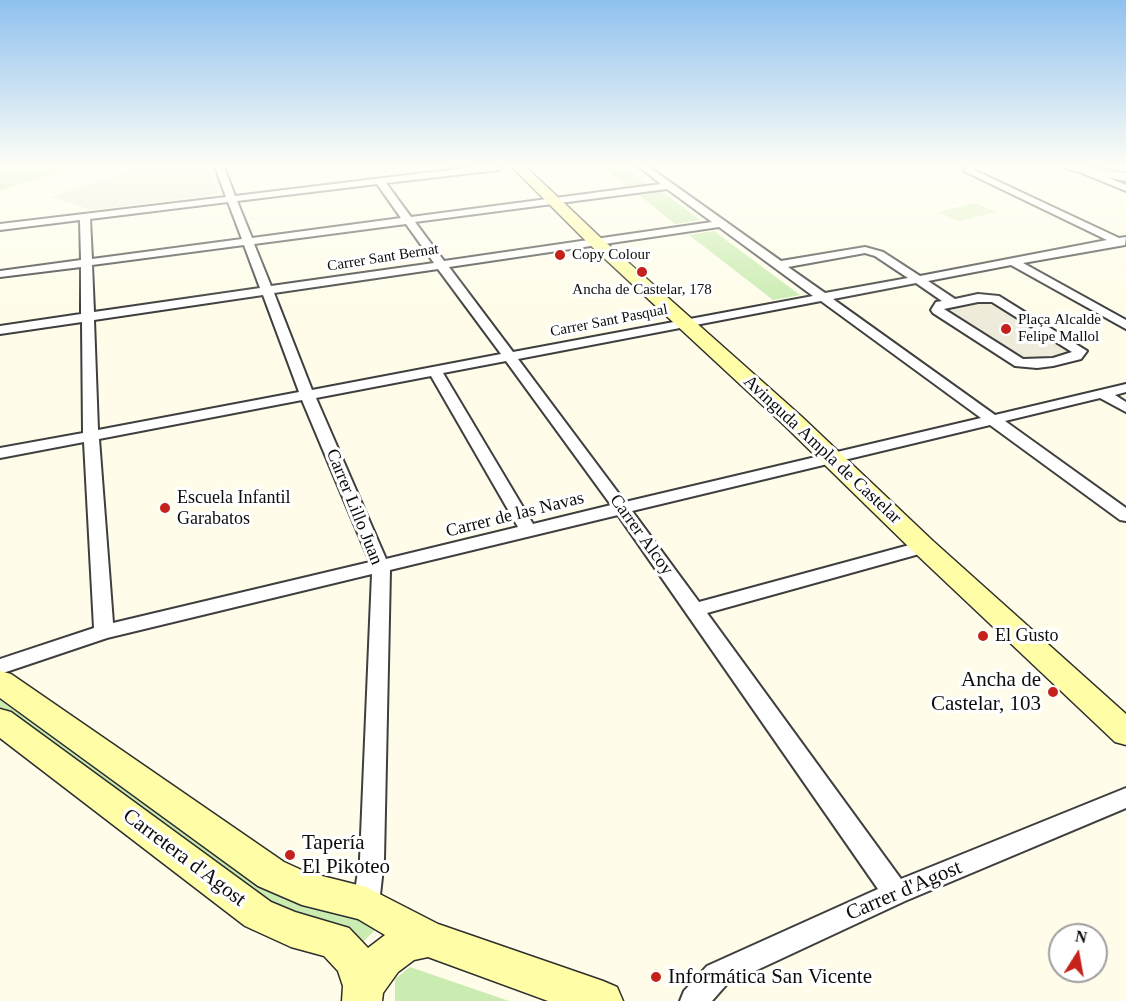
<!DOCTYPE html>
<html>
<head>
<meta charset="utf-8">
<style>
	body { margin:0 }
	#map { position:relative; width:1126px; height:1001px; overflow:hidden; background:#fffdea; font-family:"Times New Roman",serif }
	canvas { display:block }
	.north { position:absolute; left:1048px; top:923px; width:60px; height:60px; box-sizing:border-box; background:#fff; border:2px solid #9e9e9e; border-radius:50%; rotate:11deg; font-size:16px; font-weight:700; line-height:24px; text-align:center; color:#0c0c0c }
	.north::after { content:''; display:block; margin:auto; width:21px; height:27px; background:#c4221b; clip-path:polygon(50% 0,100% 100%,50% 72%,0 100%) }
</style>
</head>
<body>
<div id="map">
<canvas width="1126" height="1001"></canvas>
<div class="north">N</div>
</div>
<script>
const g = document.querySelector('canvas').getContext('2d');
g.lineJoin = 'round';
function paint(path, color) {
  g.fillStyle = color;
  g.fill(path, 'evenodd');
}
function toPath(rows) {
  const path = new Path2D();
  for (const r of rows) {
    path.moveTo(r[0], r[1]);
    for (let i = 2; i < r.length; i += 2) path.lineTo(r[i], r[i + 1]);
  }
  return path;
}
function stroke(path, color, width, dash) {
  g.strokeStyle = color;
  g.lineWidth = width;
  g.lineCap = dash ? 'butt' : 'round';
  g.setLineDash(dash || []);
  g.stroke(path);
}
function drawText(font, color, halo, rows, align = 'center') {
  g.font = font + ' "Times New Roman",serif';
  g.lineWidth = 6;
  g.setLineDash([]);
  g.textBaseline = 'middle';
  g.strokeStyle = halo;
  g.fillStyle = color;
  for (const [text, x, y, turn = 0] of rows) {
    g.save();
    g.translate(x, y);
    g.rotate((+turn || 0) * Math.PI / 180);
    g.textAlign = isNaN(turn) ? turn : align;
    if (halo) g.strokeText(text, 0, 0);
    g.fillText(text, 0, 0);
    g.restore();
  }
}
const green = toPath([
	[0,167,72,167,0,191],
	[603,167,625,167,647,184,628,187],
	[663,192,700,220,675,224,639,195],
	[714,231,800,295,773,300,689,235],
	[3,697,375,923,375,930,362,943,287,920,0,713,0,700],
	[410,967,509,1001,395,1001,395,979]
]);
const pitch = toPath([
	[975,203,996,212,959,221,938,212]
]);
const plaza = toPath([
	[140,167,208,167,219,192,206,196,92,210,51,197],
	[976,301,998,306,1064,347,1067,352,1065,356,1056,359,1029,359,1016,354,949,310,950,306]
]);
const minor = toPath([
	[215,167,224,167,235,196,474,167,502,167,498,170,386,183,411,217,661,184,639,167,649,167,781,261,865,247,883,252,920,276,1107,240,964,171,966,167,975,167,974,170,1119,238,1126,237,1125,245,1023,263,1126,320,1126,329,1011,265,928,281,955,299,978,294,999,296,1087,351,1081,359,1053,366,1037,368,1015,366,933,313,931,310,936,302,942,301,916,283,833,299,995,415,1126,384,1126,392,1115,395,1126,402,1126,412,1100,398,1005,421,1126,508,1126,521,1120,520,990,425,632,511,699,602,924,541,930,543,933,547,930,551,707,613,901,879,1126,788,1126,808,905,901,727,984,712,1001,680,1001,684,991,707,966,878,889,618,515,390,570,384,859,379,904,375,912,366,916,357,912,353,904,360,859,372,574,107,638,0,674,0,659,94,628,84,442,0,458,0,448,83,433,82,322,0,334,0,326,81,314,81,267,0,277,0,271,81,260,80,220,0,230,0,224,226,197,215,167],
	[377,184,401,218,252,238,237,201,377,184],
	[667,189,712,222,444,261,415,222,667,189],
	[228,202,242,239,92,259,90,219,228,202],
	[406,224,434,263,271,286,254,244,406,224],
	[719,227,813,296,513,352,449,267,719,227],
	[244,245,260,288,94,312,92,265,244,245],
	[865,253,875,256,908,278,825,293,788,267,865,253],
	[438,269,501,354,312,390,274,293,438,269],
	[263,295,299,392,98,430,94,320,263,295],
	[821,301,981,418,625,502,518,359,821,301],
	[978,302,992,302,1072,352,1053,358,1023,359,944,309,978,302],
	[506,361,611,505,533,524,443,373,506,361],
	[431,376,518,527,386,559,316,398,431,376],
	[302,400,370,562,113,623,99,439,302,400],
	[1077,167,1083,167,1126,185,1126,191,1077,171,1077,167]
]);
const tertiary = toPath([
	[1063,167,1090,167,1126,173,1126,181,1069,170,1063,167]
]);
const secondary = toPath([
	[512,167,526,167,602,239,801,416,933,541,1126,714,1126,745,1115,742,915,553,785,426,590,245,512,167],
	[0,671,11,674,284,862,306,872,366,887,438,924,603,981,617,987,623,1001,548,1001,428,957,414,960,398,972,383,993,382,1001,342,1001,343,986,338,971,324,956,291,947,245,926,0,738,0,709,11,712,271,902,295,912,349,928,368,948,385,935,358,919,302,905,258,886,0,698,0,671]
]);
const markers = [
	[560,255,6,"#c4221b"],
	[642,272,6,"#c4221b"],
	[1006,329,6,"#c4221b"],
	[165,508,6,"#c4221b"],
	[983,636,6,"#c4221b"],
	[1053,692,6,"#c4221b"],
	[290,855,6,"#c4221b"],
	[656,977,6,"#c4221b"]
];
const farPoinames = [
	["Copy Colour",572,255],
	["Ancha de Castelar, 178",642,290,"center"],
	["Plaça Alcalde",1018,320],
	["Felipe Mallol",1018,337]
];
const farStreetnames = [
	["Carrer Sant Bernat",383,258,-9],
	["Carrer Sant Pasqual",609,321,-11]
];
const streetNames = [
	["Avinguda Ampla de Castelar",822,450,43],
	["Carrer Lillo Juan",354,507,68],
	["Carrer de las Navas",515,515,-14],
	["Carrer Alcoy",641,535,54]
];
const poiNames = [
	["Escuela Infantil",177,498],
	["Garabatos",177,519],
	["El Gusto",995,636]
];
const nearPoinames = [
	["Ancha de",1041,680,"right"],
	["Castelar, 103",1041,704,"right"],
	["Tapería",302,843],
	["El Pikoteo",302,867],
	["Informática San Vicente",668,977]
];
const nearStreetnames = [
	["Carretera d'Agost",184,858,37],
	["Carrer d'Agost",904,891,-23]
];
paint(green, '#caecb1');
paint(pitch, '#def2c4');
paint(plaza, '#efebda');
stroke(minor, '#3f3f3f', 4);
stroke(tertiary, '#3f3f3f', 3);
stroke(secondary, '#2e2e2e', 3);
paint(minor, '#fff');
paint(tertiary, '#fff');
paint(secondary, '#fffda5');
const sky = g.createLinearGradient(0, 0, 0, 307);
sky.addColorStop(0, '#8fc1ef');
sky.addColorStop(0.54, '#fffef6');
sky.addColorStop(1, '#fffef600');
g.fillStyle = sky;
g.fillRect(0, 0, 1126, 307);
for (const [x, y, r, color] of markers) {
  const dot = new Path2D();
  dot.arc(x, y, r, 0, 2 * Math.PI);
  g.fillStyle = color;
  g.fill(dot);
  stroke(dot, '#fff', 2);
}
drawText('15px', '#0c0c0c', '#fff', farPoinames, 'left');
drawText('15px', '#0c0c0c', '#fff', farStreetnames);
drawText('18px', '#0c0c0c', '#fff', streetNames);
drawText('18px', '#0c0c0c', '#fff', poiNames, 'left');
drawText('21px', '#0c0c0c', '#fff', nearPoinames, 'left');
drawText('21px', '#0c0c0c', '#fff', nearStreetnames);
</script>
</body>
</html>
